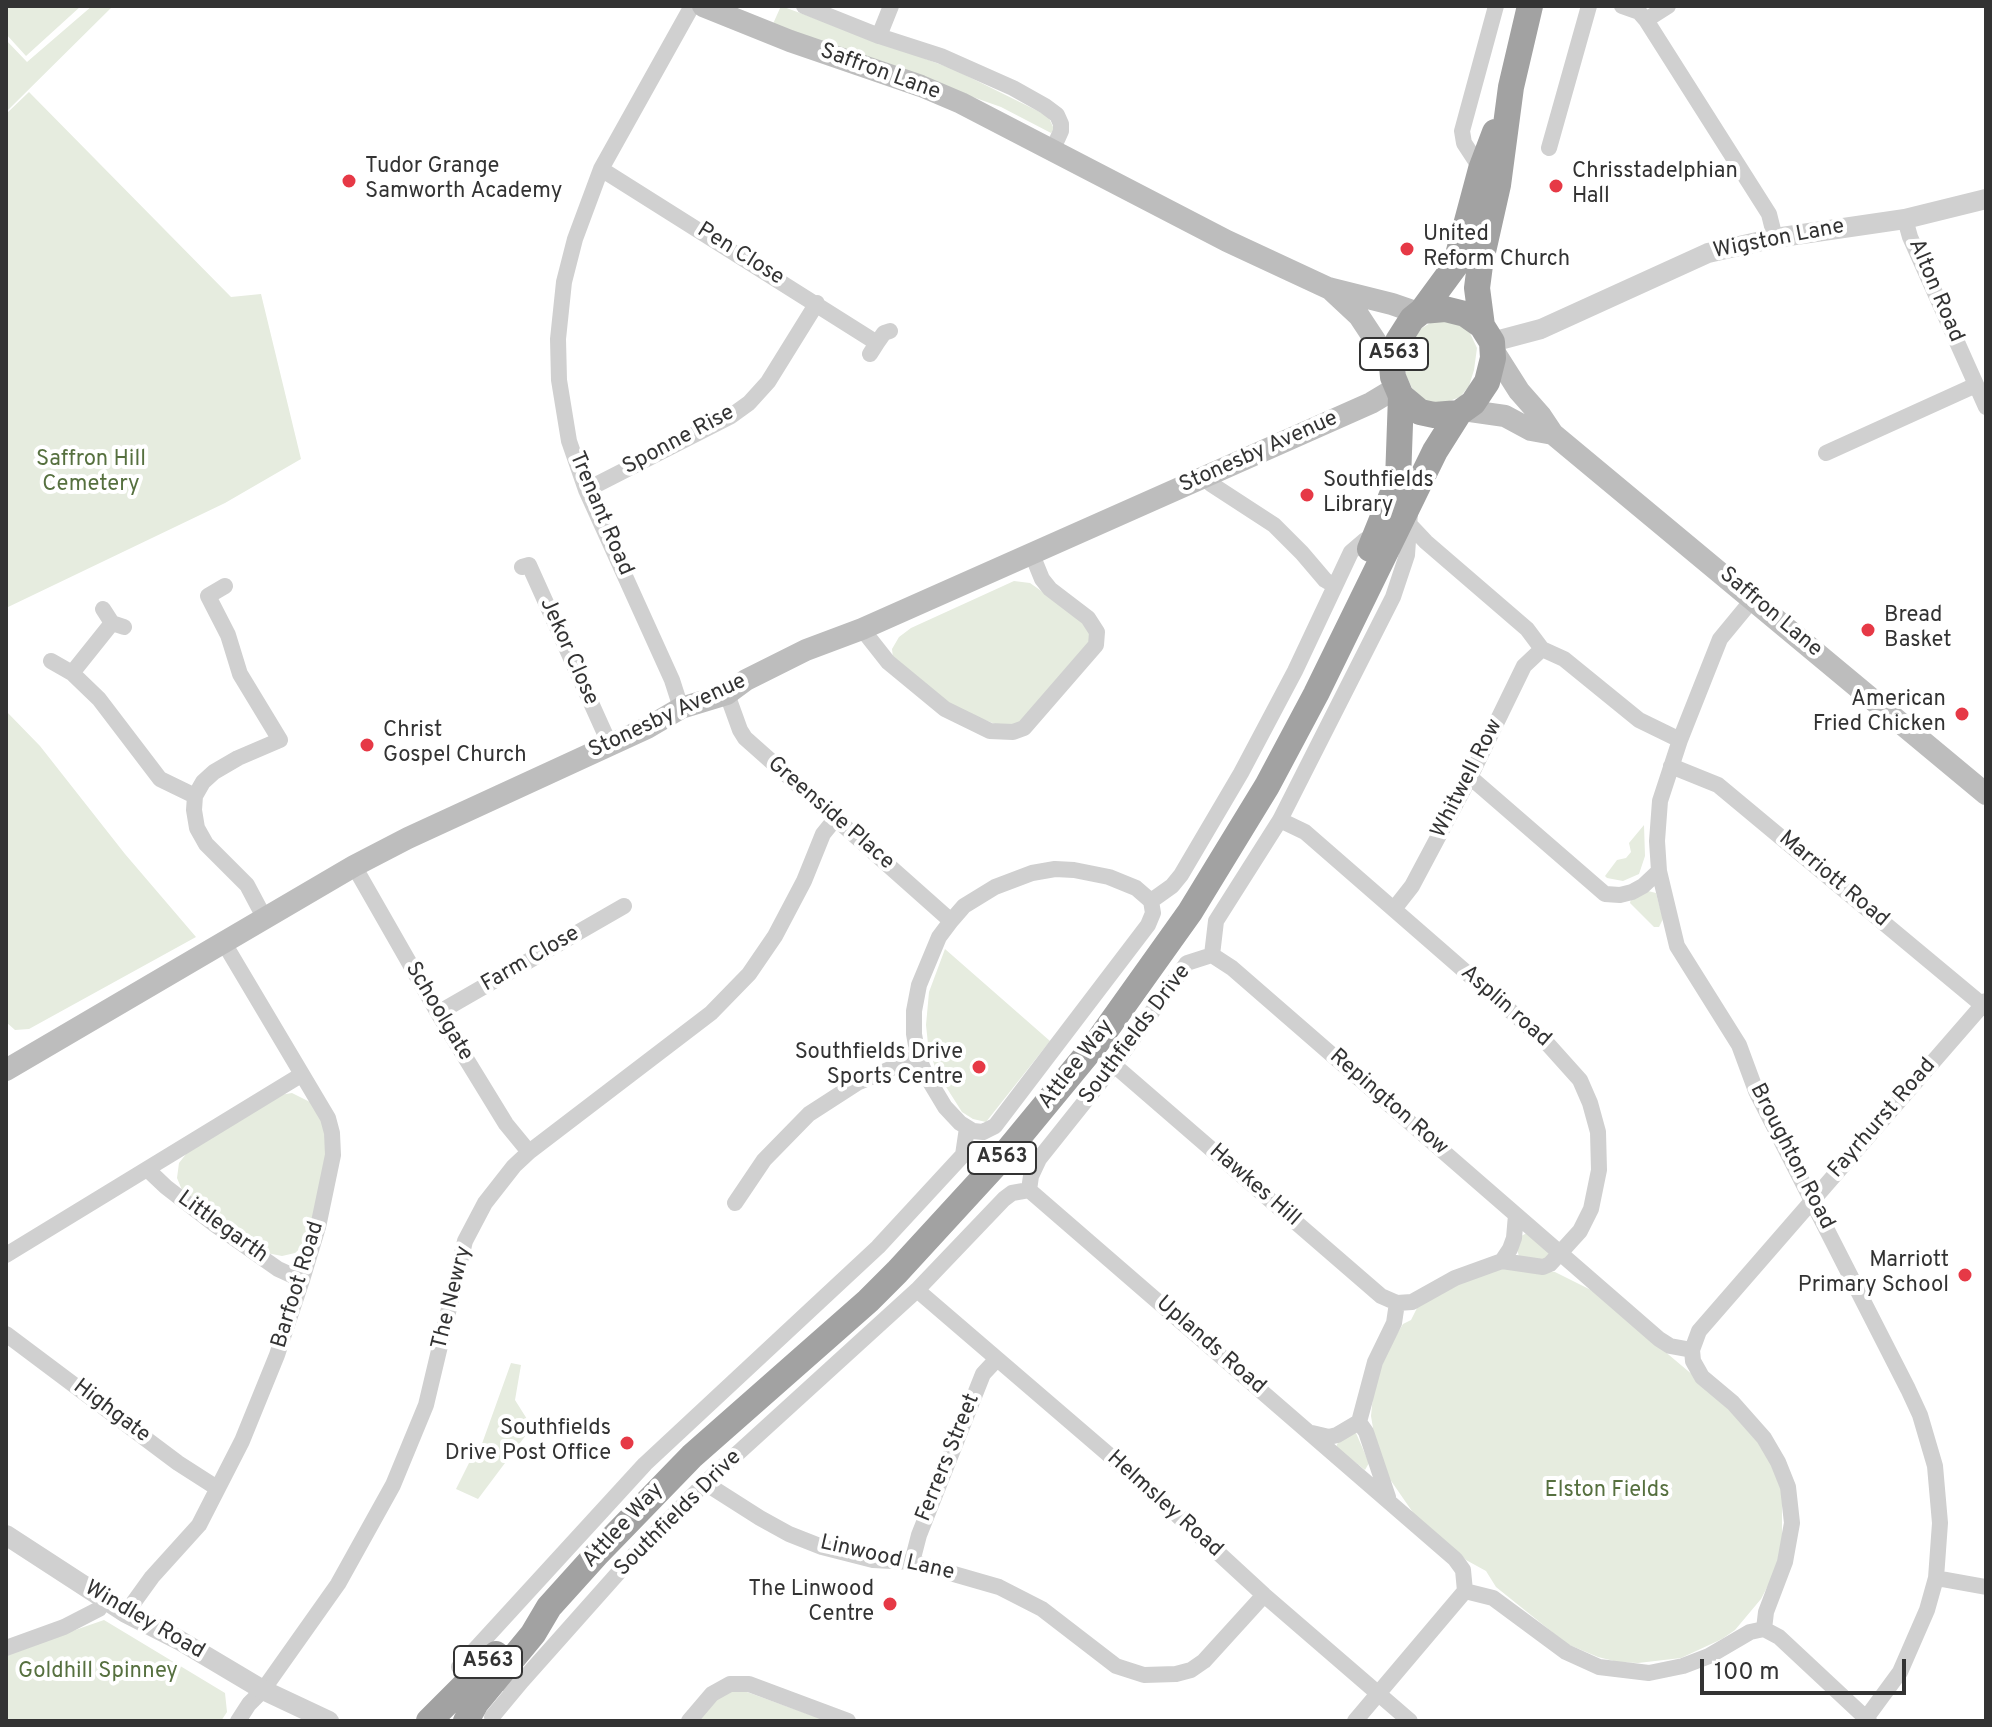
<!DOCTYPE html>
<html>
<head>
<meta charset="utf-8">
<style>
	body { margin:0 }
	#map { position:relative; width:1992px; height:1727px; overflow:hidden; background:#fff; font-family:Overpass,sans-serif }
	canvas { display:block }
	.frame { position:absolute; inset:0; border:8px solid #333; pointer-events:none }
	.scale { position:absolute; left:1700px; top:1659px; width:206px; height:36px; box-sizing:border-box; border:4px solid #333; border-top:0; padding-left:10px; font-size:24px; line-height:28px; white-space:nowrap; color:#333; -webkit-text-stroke:6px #fff; paint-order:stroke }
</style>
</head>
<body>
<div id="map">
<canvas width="1992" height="1727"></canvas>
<div class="frame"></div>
<div class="scale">100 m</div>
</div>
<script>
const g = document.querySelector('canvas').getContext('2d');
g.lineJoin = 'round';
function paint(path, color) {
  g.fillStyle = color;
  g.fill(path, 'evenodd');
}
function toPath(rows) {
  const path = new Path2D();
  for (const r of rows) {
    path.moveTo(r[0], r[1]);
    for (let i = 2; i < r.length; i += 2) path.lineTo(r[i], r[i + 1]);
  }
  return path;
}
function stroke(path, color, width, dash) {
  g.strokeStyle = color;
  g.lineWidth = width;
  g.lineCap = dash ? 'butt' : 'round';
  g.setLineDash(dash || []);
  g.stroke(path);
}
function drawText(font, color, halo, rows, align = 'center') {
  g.font = font + ' Overpass,sans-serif';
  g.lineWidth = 8;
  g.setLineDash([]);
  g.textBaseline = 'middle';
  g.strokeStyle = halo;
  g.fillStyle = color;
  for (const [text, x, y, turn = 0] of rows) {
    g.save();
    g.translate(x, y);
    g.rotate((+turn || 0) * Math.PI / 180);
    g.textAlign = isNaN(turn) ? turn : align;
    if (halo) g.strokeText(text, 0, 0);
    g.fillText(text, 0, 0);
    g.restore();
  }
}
const green = toPath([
	[6,6,81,6,26,56,6,34],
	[92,6,113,6,6,112,6,40,27,62],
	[781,6,953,69,1048,116,1054,129,1051,133,1001,107,772,26],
	[29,92,231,297,261,294,301,459,225,503,6,608,6,114],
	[1432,322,1454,322,1469,331,1477,348,1474,370,1469,386,1460,397,1444,403,1426,401,1412,388,1406,375,1406,362,1414,339,1422,328],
	[1014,581,1030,583,1067,609,1086,624,1091,635,1089,644,1022,722,1003,727,954,708,893,658,892,649,899,637,911,628],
	[6,711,40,746,125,854,196,937,29,1029,15,1030,6,1022],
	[1644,825,1645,856,1639,874,1623,881,1607,878,1605,876,1617,860,1626,858,1631,852,1629,843],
	[1648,891,1656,893,1663,919,1659,927,1654,927,1630,903,1631,899],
	[945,949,1050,1041,986,1122,973,1119,962,1112,936,1071,928,1044,926,1025,929,992],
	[292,1093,314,1104,325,1124,326,1174,306,1243,295,1253,282,1256,267,1253,193,1199,182,1190,177,1178,179,1163,190,1149,280,1095],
	[1527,1233,1550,1251,1547,1260,1519,1257,1517,1248,1521,1236],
	[1525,1268,1555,1272,1593,1291,1732,1408,1766,1448,1782,1491,1782,1545,1774,1574,1761,1599,1735,1630,1722,1639,1681,1658,1638,1663,1618,1662,1598,1657,1567,1644,1496,1587,1486,1571,1466,1560,1414,1514,1387,1475,1377,1452,1371,1416,1374,1386,1385,1354,1403,1324,1411,1320,1417,1308,1454,1282,1500,1269],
	[511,1363,521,1365,515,1400,532,1427,478,1499,456,1489,475,1451,479,1452],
	[1356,1433,1369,1463,1365,1470,1336,1447,1339,1440],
	[104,1620,225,1693,227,1712,221,1721,6,1721,6,1654],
	[736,1688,827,1721,698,1721,715,1701]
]);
const minor = toPath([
	[804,6,879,36,941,56,1013,88,1045,106,1057,115,1061,124,1061,131,1052,151],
	[1622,6,1639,12,1646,20,1769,214,1775,238],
	[1646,20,1668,6],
	[879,36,891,6],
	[1549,148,1589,6],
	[601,169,877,343,870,354],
	[1481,169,1464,143,1462,131,1496,6],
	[1905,219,1910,237,1986,407],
	[877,343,884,333,890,331],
	[1826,453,1976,385],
	[1205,477,1211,484,1274,525,1302,553,1325,580,1335,586],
	[586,490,731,416,749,403,768,382,817,303],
	[1410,525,1426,542,1527,629,1542,649,1564,659,1639,720,1680,740],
	[522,567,529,565,610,745],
	[225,586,208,596,228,635,240,674,280,740,238,758,214,772,203,782,195,796,194,810,197,828,206,844,247,885,265,919],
	[1753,599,1720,639,1680,740,1660,801,1657,841,1659,871,1677,946,1739,1045,1756,1091,1908,1389,1920,1415,1935,1466,1940,1523,1936,1578,1927,1610,1900,1672,1864,1721],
	[103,609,112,623,124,627],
	[112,623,72,673,99,699,160,779,195,796],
	[862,629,888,662,945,709,990,731,1013,732,1024,728,1096,645,1097,632,1088,618,1050,589,1042,579,1031,552],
	[51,661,72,673],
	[727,694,740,730,745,738,951,921],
	[681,708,672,680,586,490,569,441,559,380,558,339,564,282,575,239,601,169,692,6],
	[1671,766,1718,785,1986,1008],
	[1470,777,1605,894,1620,895,1632,892,1643,886,1659,871],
	[1280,820,1305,832,1545,1041,1580,1080,1590,1103,1598,1132,1599,1170,1591,1209,1580,1231,1550,1264,1543,1267,1502,1261,1455,1278,1412,1302,1397,1303,1394,1323,1375,1362,1359,1422,1366,1432,1388,1497],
	[354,866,438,1013,506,1124,529,1152],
	[1151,901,1136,888,1109,877,1074,870,1055,869,1032,873,995,887,964,906,951,921,939,937,919,985,914,1011,914,1034,918,1057,927,1077,945,1107,960,1123,973,1131,983,1132,995,1126,1148,925,1153,913,1151,901,1172,886,1181,875,1241,773,1295,671,1351,552,1365,540,1373,540],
	[1394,909,1412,886,1470,777,1524,666,1542,649],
	[438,1013,624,906],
	[1114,1065,1381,1296,1397,1303],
	[147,1169,166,1187,214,1224,278,1269,302,1280],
	[1029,1190,1455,1559,1463,1570,1465,1591,1493,1598,1566,1652,1599,1667,1649,1673,1683,1666,1709,1656,1750,1632,1764,1629,1766,1612,1785,1562,1792,1523,1788,1487,1778,1462,1764,1438,1733,1403,1702,1377,1693,1361,1692,1350,1670,1346,1659,1339,1232,968,1212,955],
	[735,1203,764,1160,809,1114,857,1083,918,1057],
	[6,1255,301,1075],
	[1502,1261,1510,1249,1514,1238,1516,1215],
	[917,1290,1151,1491,1264,1595,1410,1721],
	[6,1334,178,1463,217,1488],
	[1692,1350,1699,1331,1986,1001],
	[1312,1433,1329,1437,1337,1435,1359,1422],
	[705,1483,760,1518,789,1534,822,1547,873,1560,912,1562,999,1587,1042,1609,1116,1666,1144,1675,1176,1674,1191,1670,1204,1661,1264,1595],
	[912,1562,919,1535,983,1374,996,1360],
	[1936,1578,1986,1587],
	[126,1613,152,1577,199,1525,242,1441,277,1355,302,1280,318,1227,333,1155,332,1133,328,1118,224,943],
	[1764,1629,1779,1637,1869,1721],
	[6,1648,64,1627,99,1609,104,1601],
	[459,1667,645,1464,878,1247,963,1155,967,1128],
	[492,1684,522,1681,635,1554,705,1483,917,1290,1004,1199,1012,1193,1029,1190,1031,1176,1039,1159,1114,1065,1187,963,1212,955,1216,921,1280,820,1393,597,1407,555,1410,513],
	[492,1717,522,1681],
	[238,1721,249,1704,263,1690,338,1584,393,1485,426,1405,465,1241,485,1203,514,1166,529,1152,711,1013,749,974,775,936,804,881,823,834,836,818],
	[689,1721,712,1694,730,1684,749,1684,848,1721],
	[1355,1721,1465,1591]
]);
const tertiary = toPath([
	[1492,342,1541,329,1708,253,1775,238,1905,219,1986,199],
	[6,1535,126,1613,179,1640,263,1690,329,1721]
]);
const secondary = toPath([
	[703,6,790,41,921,86,961,103,1227,241,1328,288,1392,304,1418,313],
	[1329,288,1359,316,1392,366],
	[1493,350,1519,391,1541,416,1553,434,1986,794],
	[1463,410,1505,416,1531,430,1553,434],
	[6,1070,354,866,408,838,647,728,681,708,727,694,746,680,806,650,862,629,1371,403,1396,388]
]);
const trunk = toPath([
	[1445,309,1465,314,1482,326,1492,342,1493,358,1487,382,1473,403,1459,413,1434,415,1420,412,1401,396,1393,377,1392,366,1398,341,1412,319,1422,311,1445,309],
	[1422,311,1455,266,1481,169,1495,132],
	[1482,326,1477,288,1480,265,1498,185,1511,87,1530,6],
	[1370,549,1398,480,1401,396],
	[429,1721,496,1654],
	[466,1721,476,1703,533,1634,549,1607,596,1555,692,1456,868,1301,897,1272,999,1161,1098,1041,1190,912,1267,786,1316,694,1435,451,1459,413]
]);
const markers = [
	[349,181,8,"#e63946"],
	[1556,186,8,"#e63946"],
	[1407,249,8,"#e63946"],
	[1307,495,8,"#e63946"],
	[1868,630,8,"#e63946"],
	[1962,714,8,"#e63946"],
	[367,745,8,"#e63946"],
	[979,1067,8,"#e63946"],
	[1965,1275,8,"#e63946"],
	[627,1443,8,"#e63946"],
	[890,1604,8,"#e63946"]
];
const shields = [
	[1394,354,68],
	[1002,1158,68],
	[488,1662,68]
];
const shieldNames = [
	["A563",1394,354],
	["A563",1002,1158],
	["A563",488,1662]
];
const streetNames = [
	["Saffron Lane",880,73,20],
	["Wigston Lane",1779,240,-11],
	["Pen Close",740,255,32],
	["Alton Road",1935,291,67],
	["Sponne Rise",679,441,-28],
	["Stonesby Avenue",1259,453,-24],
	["Trenant Road",600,514,67],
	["Saffron Lane",1770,613,40],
	["Jekor Close",568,652,66],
	["Stonesby Avenue",668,717,-25],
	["Whitwell Row",1468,779,-63],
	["Greenside Place",830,814,41],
	["Marriott Road",1833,880,40],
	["Farm Close",531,960,-30],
	["Asplin road",1505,1007,41],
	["Schoolgate",438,1012,59],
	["Southfields Drive",1136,1035,-53],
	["Attlee Way",1077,1065,-52],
	["Repington Row",1388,1103,41],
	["Fayrhurst Road",1883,1119,-49],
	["Broughton Road",1791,1157,63],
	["Hawkes Hill",1254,1186,41],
	["Littlegarth",222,1228,36],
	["Barfoot Road",299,1285,-73],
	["The Newry",453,1298,-76],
	["Uplands Road",1210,1346,41],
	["Highgate",111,1412,37],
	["Ferrers Street",949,1458,-68],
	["Helmsley Road",1164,1505,42],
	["Southfields Drive",679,1514,-45],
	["Attlee Way",624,1526,-47],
	["Linwood Lane",887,1559,13],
	["Windley Road",144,1621,30]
];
const poiNames = [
	["Tudor Grange",365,168],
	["Samworth Academy",365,193],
	["Chrisstadelphian",1572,173],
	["Hall",1572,198],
	["United",1423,236],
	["Reform Church",1423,261],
	["Southfields",1323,482],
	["Library",1323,507],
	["Bread",1884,617],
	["Basket",1884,642],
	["American",1946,701,"right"],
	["Fried Chicken",1946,726,"right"],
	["Christ",383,732],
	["Gospel Church",383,757],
	["Southfields Drive",963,1054,"right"],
	["Sports Centre",963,1079,"right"],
	["Marriott",1949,1262,"right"],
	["Primary School",1949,1287,"right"],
	["Southfields",611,1430,"right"],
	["Drive Post Office",611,1455,"right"],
	["The Linwood",874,1591,"right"],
	["Centre",874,1616,"right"]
];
const parkNames = [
	["Saffron Hill",91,461],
	["Cemetery",91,486],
	["Elston Fields",1607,1492],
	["Goldhill Spinney",98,1673]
];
paint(green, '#e6ecdf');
stroke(minor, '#d0d0d0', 16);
stroke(tertiary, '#d0d0d0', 20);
stroke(secondary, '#bdbdbd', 22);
stroke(trunk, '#a2a2a2', 26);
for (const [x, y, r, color] of markers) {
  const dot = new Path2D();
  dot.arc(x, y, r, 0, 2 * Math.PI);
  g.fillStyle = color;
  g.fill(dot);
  stroke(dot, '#fff', 3);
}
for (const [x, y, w] of shields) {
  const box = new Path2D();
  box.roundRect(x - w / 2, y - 16, w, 32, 6);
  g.fillStyle = '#fff';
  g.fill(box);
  stroke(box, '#333', 2);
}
drawText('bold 20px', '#333', null, shieldNames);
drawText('22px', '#333', '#fff', streetNames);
drawText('22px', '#333', '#fff', poiNames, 'left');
drawText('22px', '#56703f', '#fff', parkNames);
</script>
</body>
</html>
